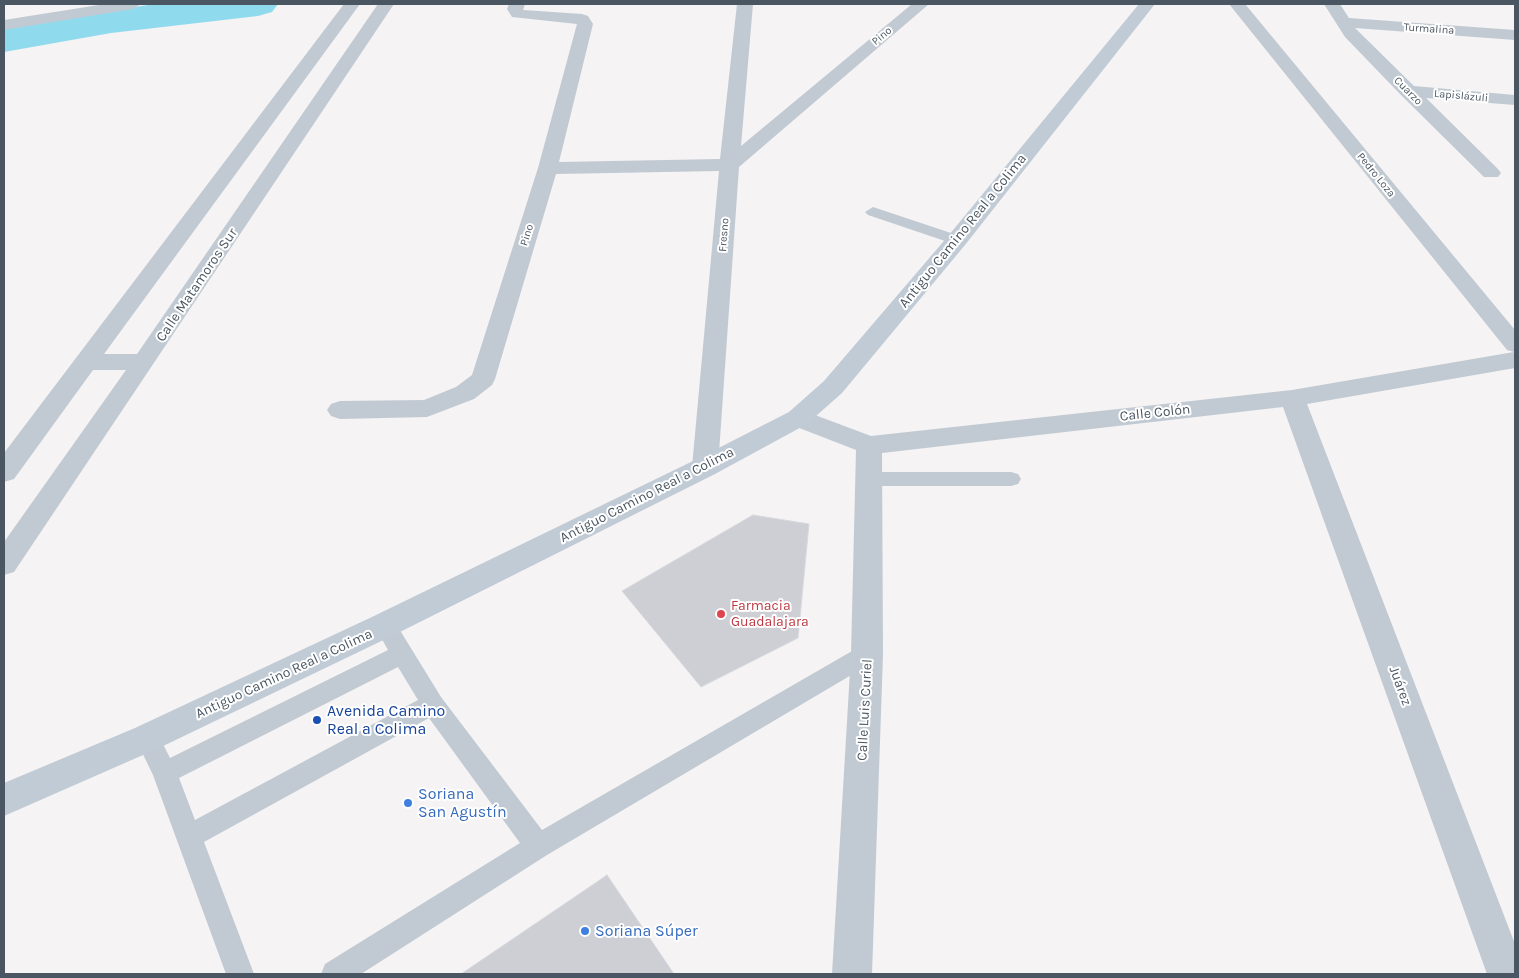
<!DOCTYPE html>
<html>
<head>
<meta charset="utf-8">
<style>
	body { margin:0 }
	#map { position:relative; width:1519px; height:978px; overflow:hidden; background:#f5f3f3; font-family:Karla,sans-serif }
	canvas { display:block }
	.frame { position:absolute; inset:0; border:5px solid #4a5661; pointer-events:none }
</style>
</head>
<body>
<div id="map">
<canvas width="1519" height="978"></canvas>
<div class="frame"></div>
</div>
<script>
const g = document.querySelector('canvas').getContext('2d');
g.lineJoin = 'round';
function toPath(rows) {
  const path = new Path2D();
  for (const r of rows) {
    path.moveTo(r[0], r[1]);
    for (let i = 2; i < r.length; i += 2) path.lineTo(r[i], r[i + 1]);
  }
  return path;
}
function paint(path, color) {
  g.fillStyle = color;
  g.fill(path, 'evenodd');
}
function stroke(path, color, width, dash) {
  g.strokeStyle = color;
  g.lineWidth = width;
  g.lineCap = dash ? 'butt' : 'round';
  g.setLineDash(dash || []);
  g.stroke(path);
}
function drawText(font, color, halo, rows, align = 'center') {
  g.font = font + ' Karla,sans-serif';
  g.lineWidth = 4;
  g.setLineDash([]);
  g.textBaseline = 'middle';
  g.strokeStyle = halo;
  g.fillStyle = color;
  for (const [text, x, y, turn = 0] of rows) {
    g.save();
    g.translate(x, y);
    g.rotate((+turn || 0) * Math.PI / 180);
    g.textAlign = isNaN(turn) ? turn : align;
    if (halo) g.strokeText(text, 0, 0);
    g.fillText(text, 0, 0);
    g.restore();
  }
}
const river = toPath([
	[155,4,278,4,272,12,258,16,111,33,4,52,4,26,155,4]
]);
const building = toPath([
	[753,515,809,524,798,638,701,687,622,591,753,515],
	[607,875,674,974,461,974,588,888,607,875]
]);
const service = toPath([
	[873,207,963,237,965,240,957,245,951,243,868,215,865,212,873,207],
	[869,472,1011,472,1018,474,1021,479,1018,484,1011,486,869,486,862,484,859,479,862,474,869,472],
	[385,616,393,619,441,697,542,830,859,647,867,645,875,647,878,654,875,661,547,855,361,974,321,974,325,964,520,843,429,718,204,842,254,974,226,974,153,775,135,738,138,730,147,727,156,730,170,758,388,650,374,625,377,619,385,616],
	[398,667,418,700,195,820,179,778,398,667]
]);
const minor = toPath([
	[105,4,141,4,133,9,4,30,4,20,105,4],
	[344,4,360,4,104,354,137,354,378,4,394,4,14,572,4,575,4,542,126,370,93,370,14,479,4,482,4,453,344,4],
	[509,4,525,4,523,10,582,14,588,16,593,24,559,162,720,159,737,4,753,4,741,146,912,4,929,4,739,167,718,467,715,474,705,477,695,474,692,467,719,171,556,174,495,379,492,385,474,399,427,417,340,419,331,416,327,410,331,404,340,401,424,400,456,387,472,375,538,168,577,24,512,17,507,9,509,4],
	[1229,4,1245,4,1515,330,1515,368,1307,404,1515,944,1515,974,1487,974,1283,407,882,453,883,654,872,974,832,974,851,654,856,450,789,424,785,418,789,412,798,409,807,412,871,436,1292,390,1514,352,1507,350,1229,4],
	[1324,4,1340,4,1349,18,1515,30,1515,40,1355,28,1414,86,1515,95,1515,105,1426,98,1498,169,1501,173,1498,177,1484,177,1401,95,1345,37,1324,4]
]);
const secondary = toPath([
	[1139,4,1155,4,965,245,842,393,807,424,715,474,396,634,159,748,4,816,4,783,135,728,374,616,695,460,789,412,824,381,949,235,1139,4]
]);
const markers = [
	[721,614,5,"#e0444e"],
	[317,720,5,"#1a4fb4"],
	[408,803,5,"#3f7fe0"],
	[585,931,5,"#3f7fe0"]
];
const farStreetnames = [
	["Turmalina",1429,29,4],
	["Pino",882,36,-40],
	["Cuarzo",1408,91,45],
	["Lapislázuli",1461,96,5],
	["Pedro Loza",1376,175,51],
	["Pino",527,235,-73],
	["Fresno",724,235,-86]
];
const streetNames = [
	["Antiguo Camino Real a Colima",963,231,-51],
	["Calle Matamoros Sur",197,285,-56],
	["Calle Colón",1155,413,-6],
	["Antiguo Camino Real a Colima",647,495,-27],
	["Antiguo Camino Real a Colima",284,674,-25],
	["Juárez",1400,686,70],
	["Calle Luis Curiel",865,710,-87]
];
const healthNames = [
	["Farmacia",731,606],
	["Guadalajara",731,622]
];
const nearTransitnames = [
	["Avenida Camino",327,711],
	["Real a Colima",327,729]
];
const nearShopnames = [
	["Soriana",418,794],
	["San Agustín",418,812],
	["Soriana Súper",595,931]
];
paint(river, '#90daee');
paint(building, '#cdcfd5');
stroke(building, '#d7d9de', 1);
paint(service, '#c1cad2');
paint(minor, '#c1cad2');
paint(secondary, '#c1cbd6');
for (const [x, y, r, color] of markers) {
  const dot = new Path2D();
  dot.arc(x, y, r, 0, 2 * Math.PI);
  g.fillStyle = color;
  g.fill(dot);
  stroke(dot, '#fff', 2);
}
drawText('11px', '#4a5661', '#fff', farStreetnames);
drawText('14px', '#4a5661', '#fff', streetNames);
drawText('14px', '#be3a42', '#fff', healthNames, 'left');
drawText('16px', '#164399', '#fff', nearTransitnames, 'left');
drawText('16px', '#366cbe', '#fff', nearShopnames, 'left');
</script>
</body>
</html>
